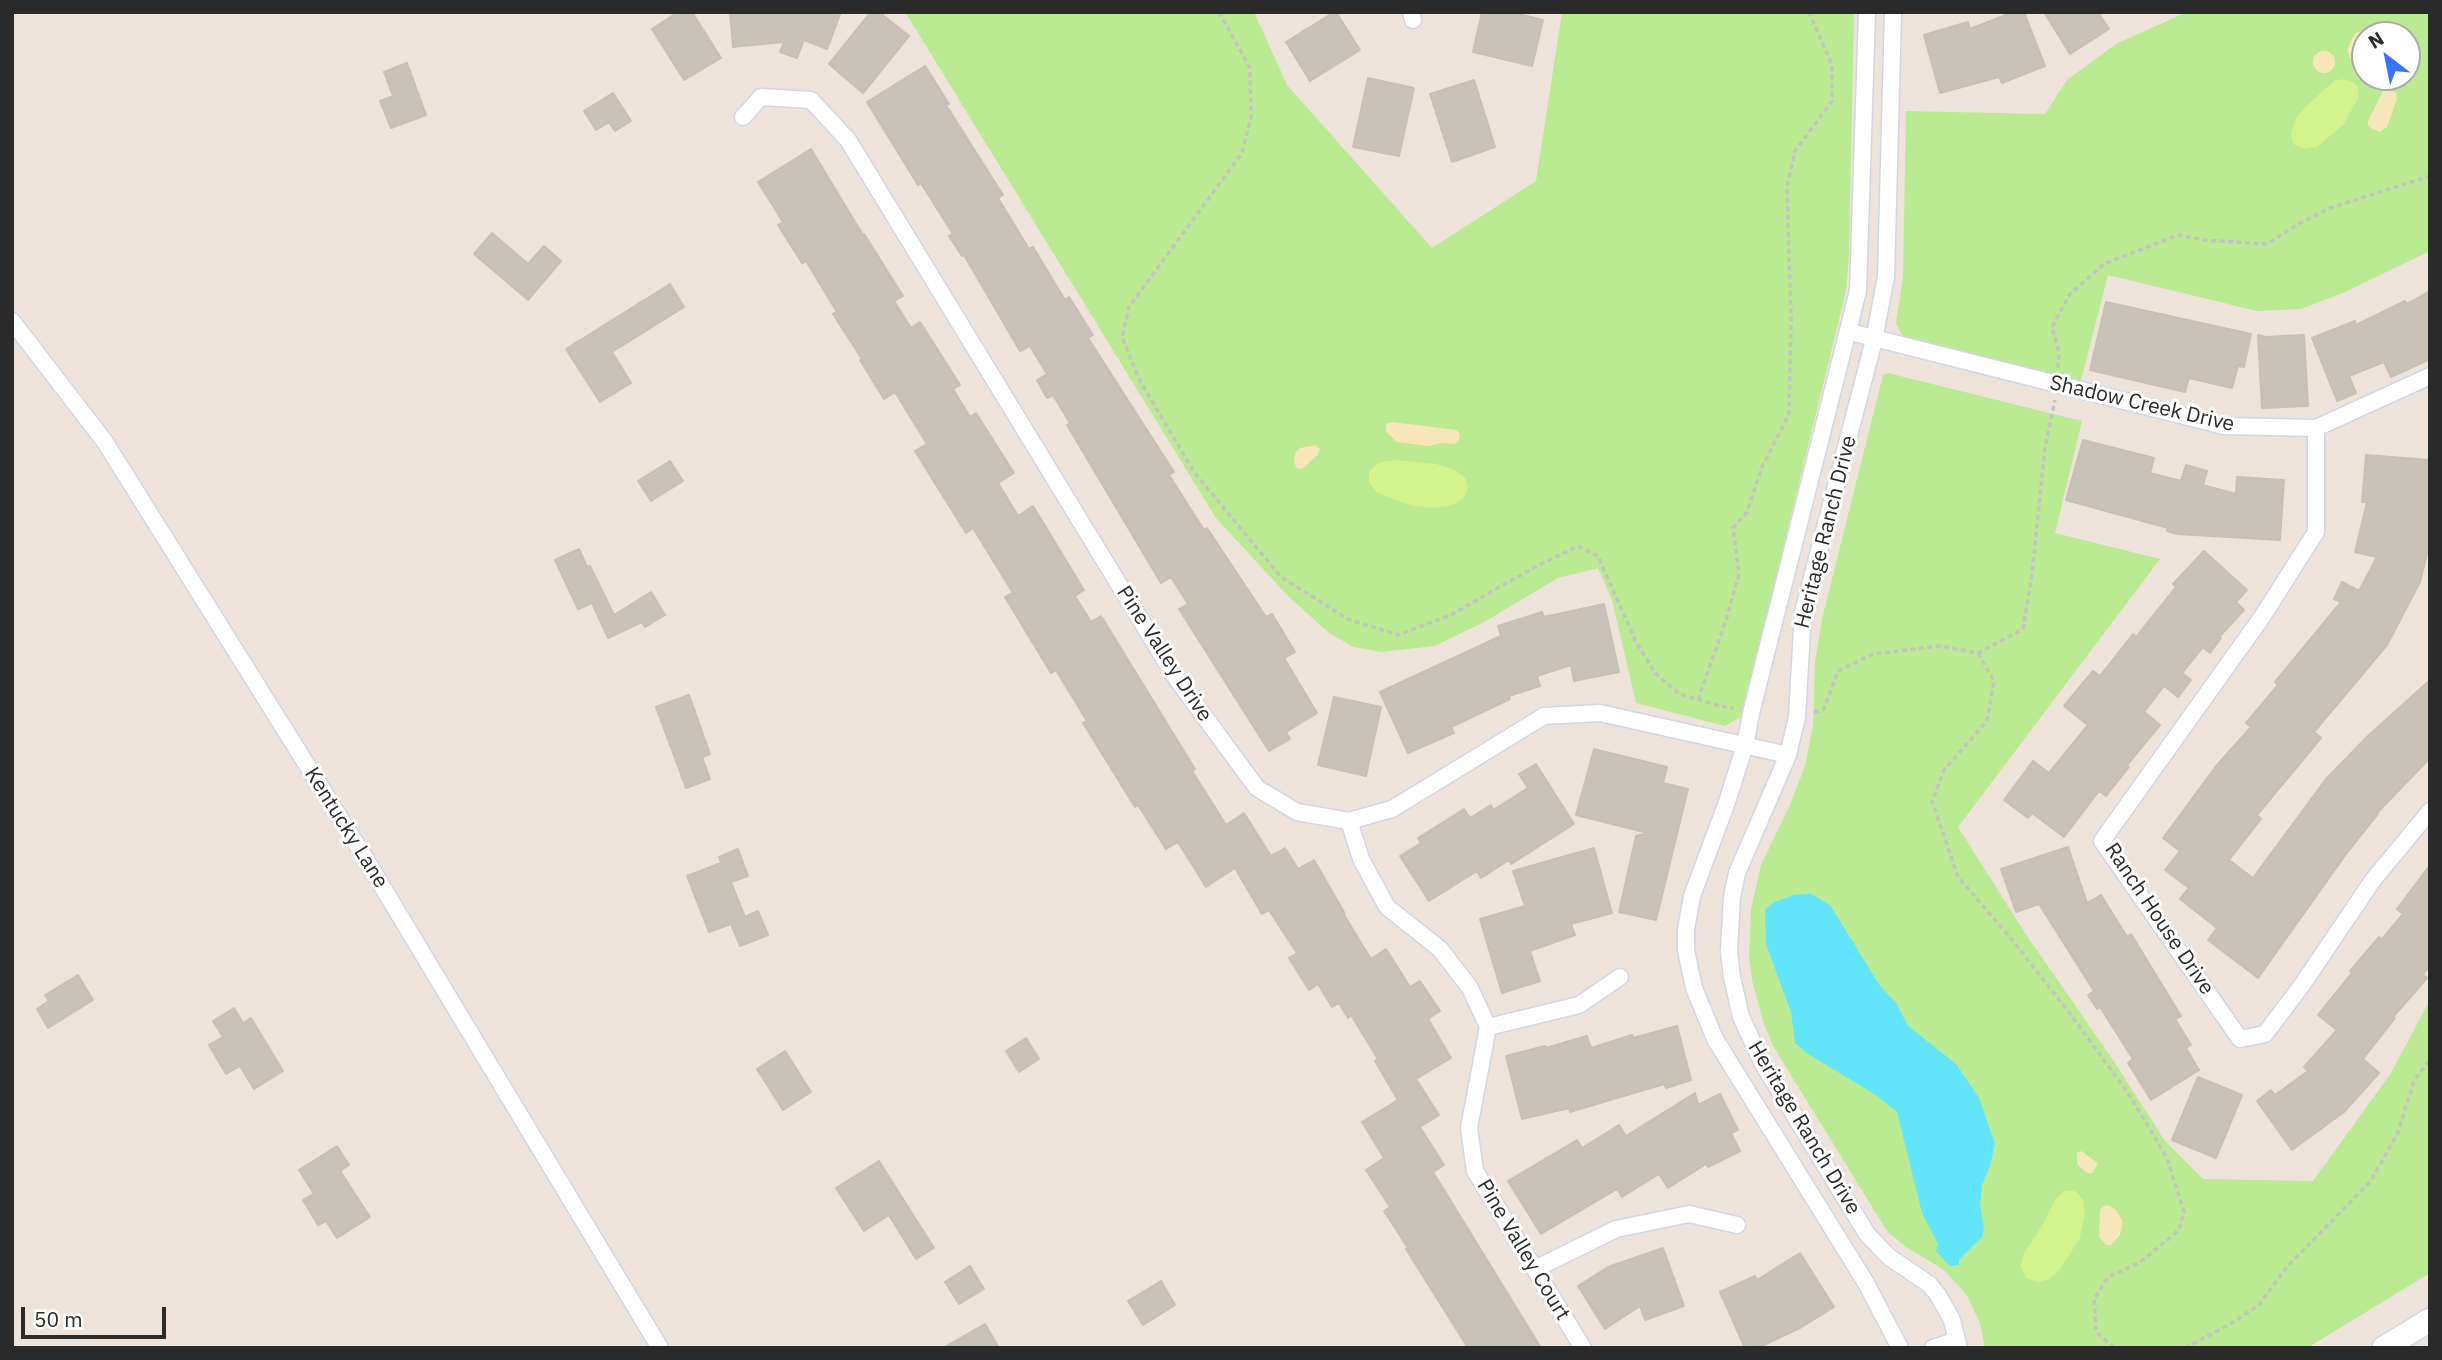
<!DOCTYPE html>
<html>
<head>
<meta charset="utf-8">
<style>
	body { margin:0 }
	#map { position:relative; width:2442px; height:1360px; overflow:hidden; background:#eee3db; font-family:"IBM Plex Sans",sans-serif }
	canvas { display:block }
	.frame { position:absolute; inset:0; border:14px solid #2a2a2a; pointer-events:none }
	.north { position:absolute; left:2351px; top:21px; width:70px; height:70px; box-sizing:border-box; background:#fff; border:2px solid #aaa; border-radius:50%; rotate:328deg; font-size:19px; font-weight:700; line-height:28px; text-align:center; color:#2a2a2a }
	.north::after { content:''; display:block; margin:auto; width:24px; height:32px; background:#3673ff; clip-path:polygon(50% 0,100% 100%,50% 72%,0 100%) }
	.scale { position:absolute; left:21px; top:1307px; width:145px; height:32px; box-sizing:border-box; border:4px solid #2a2a2a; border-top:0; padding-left:9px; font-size:21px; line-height:24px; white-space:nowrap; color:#2a2a2a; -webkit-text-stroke:5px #fff; paint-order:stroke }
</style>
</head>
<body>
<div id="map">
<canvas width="2442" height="1360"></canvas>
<div class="frame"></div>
<div class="north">N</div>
<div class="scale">50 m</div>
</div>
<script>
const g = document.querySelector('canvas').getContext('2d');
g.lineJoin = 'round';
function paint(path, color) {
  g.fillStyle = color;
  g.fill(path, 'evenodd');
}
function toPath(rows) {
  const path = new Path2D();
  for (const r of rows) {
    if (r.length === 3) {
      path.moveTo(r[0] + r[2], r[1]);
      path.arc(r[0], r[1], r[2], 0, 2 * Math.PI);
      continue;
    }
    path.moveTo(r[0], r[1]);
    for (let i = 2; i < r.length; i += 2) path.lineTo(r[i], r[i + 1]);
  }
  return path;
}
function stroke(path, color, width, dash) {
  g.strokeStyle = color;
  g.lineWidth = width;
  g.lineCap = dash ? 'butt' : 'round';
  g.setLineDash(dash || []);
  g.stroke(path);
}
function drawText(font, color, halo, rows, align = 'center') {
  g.font = font + ' "IBM Plex Sans",sans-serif';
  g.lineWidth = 6;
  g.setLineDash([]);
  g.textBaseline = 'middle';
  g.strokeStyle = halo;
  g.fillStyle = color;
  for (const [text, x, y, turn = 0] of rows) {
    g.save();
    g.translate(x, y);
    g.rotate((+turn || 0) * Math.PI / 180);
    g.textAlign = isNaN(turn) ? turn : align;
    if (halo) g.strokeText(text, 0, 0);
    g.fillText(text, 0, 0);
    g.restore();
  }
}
const green = toPath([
	[903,12,1254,12,1287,85,1432,248,1536,181,1562,12,1854,12,1849,255,1846,291,1742,716,1725,726,1636,703,1612,600,1598,568,1558,578,1484,622,1435,646,1381,652,1354,647,1329,633,1288,596,1216,518,907,15],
	[2187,12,2430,12,2430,251,2345,292,2301,309,2257,311,2108,275,2080,384,1904,339,1896,323,1903,278,1906,111,2045,114,2067,80,2116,44],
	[2365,35,2407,35,2407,77,2365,77],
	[1888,373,2082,421,2055,533,2160,559,1958,827,2025,933,2115,1063,2165,1141,2203,1179,2313,1181,2391,1073,2430,1000,2430,1273,2307,1348,1985,1348,1980,1323,1966,1294,1944,1270,1906,1247,1887,1231,1773,1046,1764,1024,1752,980,1749,957,1751,910,1761,865,1790,805,1805,766,1813,725,1815,662,1822,619,1883,375]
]);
const sand = toPath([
	[2359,32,2367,35,2365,60,2357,64,2352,63,2347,50,2355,33],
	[2324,62,11],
	[2386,89,2396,93,2397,99,2387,127,2380,132,2372,129,2368,125,2368,121,2383,91],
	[1392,422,1457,430,1460,434,1459,440,1455,444,1442,443,1429,446,1397,442,1386,432,1386,424],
	[1316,445,1320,449,1318,454,1306,466,1301,469,1296,468,1294,460,1295,453,1300,448],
	[2082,1151,2098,1164,2092,1173,2087,1173,2077,1164,2077,1153],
	[2109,1205,2116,1210,2123,1222,2120,1235,2111,1245,2106,1245,2099,1237,2100,1210,2103,1206]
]);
const pitch = toPath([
	[2343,79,2351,81,2358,87,2359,96,2344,124,2317,147,2304,149,2293,144,2291,133,2295,120,2303,109,2334,81],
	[1396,460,1436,464,1453,469,1466,478,1468,488,1463,499,1450,506,1431,508,1410,505,1377,493,1369,483,1369,471,1380,462],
	[2074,1190,2083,1199,2085,1212,2080,1238,2061,1268,2050,1279,2037,1282,2026,1278,2020,1267,2024,1253,2042,1226,2055,1200,2064,1191]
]);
const water = toPath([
	[1811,894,1830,905,1880,986,1896,1003,1908,1026,1956,1064,1979,1098,1995,1144,1990,1166,1982,1185,1980,1205,1984,1229,1982,1237,1959,1260,1959,1265,1950,1266,1936,1251,1938,1244,1922,1213,1897,1112,1876,1095,1808,1054,1795,1043,1791,1012,1766,944,1765,910,1774,902,1794,895]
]);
const building = toPath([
	[678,12,692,12,721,58,684,80,652,29,678,12],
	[730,12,841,12,827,49,804,40,797,58,780,52,784,42,733,47,730,12],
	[871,12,879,12,909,36,863,93,829,64,871,12],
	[1334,12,1336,12,1360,50,1310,81,1286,42,1334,12],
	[1482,12,1510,12,1543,20,1532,66,1473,52,1482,12],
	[2013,12,2024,12,2045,66,2002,83,1999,77,1940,93,1924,35,1968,22,1970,29,2013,12],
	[2044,12,2098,12,2109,29,2070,54,2044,12],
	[407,63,426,115,391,128,380,101,393,96,384,72,407,63],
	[925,66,949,104,946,105,1003,195,998,198,1029,249,1033,247,1065,300,1069,297,1093,335,1088,338,1174,472,1169,475,1204,530,1207,528,1266,617,1272,614,1295,652,1284,658,1317,713,1286,732,1290,739,1269,751,1179,609,1188,604,1171,577,1161,583,1067,425,1070,423,1053,395,1047,398,1037,380,1047,374,1030,346,1020,351,964,255,962,256,949,236,953,234,921,183,918,185,867,102,925,66],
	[1368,78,1414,88,1399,156,1353,147,1368,78],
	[1474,80,1495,147,1452,162,1430,94,1474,80],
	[613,93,631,121,615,131,609,122,596,130,584,111,613,93],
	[811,149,863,235,864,234,903,296,894,301,911,328,920,322,960,385,953,389,970,417,976,413,1014,473,998,483,1018,516,1033,506,1084,590,1075,596,1091,622,1101,616,1195,769,1192,771,1226,825,1244,813,1271,856,1285,848,1298,869,1314,860,1345,914,1344,915,1371,959,1386,949,1410,987,1420,981,1440,1011,1428,1019,1451,1058,1416,1079,1439,1115,1420,1127,1444,1165,1433,1172,1541,1348,1468,1348,1406,1249,1408,1248,1384,1211,1390,1207,1366,1170,1384,1158,1362,1122,1398,1100,1375,1061,1378,1059,1351,1015,1348,1018,1339,1003,1332,1007,1318,984,1309,990,1289,958,1297,953,1269,910,1262,914,1235,868,1206,887,1178,842,1166,849,1138,805,1135,807,1083,723,1087,721,1056,670,1051,673,1005,597,1013,593,973,528,966,533,915,451,927,444,895,392,884,399,860,360,862,359,833,314,837,312,806,261,802,263,778,225,783,222,758,182,811,149],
	[492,233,528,264,544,246,561,261,528,300,474,254,492,233],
	[670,284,684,307,612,352,631,383,600,402,566,349,670,284],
	[2430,291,2430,359,2391,377,2384,362,2349,376,2356,393,2337,401,2312,338,2355,321,2356,325,2405,301,2407,304,2430,291],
	[2106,302,2251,334,2244,367,2238,366,2232,388,2189,378,2185,392,2090,370,2106,302],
	[2258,335,2266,337,2304,335,2308,406,2262,408,2258,335],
	[2083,440,2154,458,2150,473,2181,481,2186,465,2207,471,2203,485,2236,494,2237,477,2284,480,2280,540,2177,534,2167,531,2168,528,2066,500,2083,440],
	[2366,455,2430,460,2430,542,2420,582,2387,645,2314,732,2321,738,2257,815,2261,819,2229,860,2253,878,2326,779,2369,735,2430,680,2430,758,2377,813,2378,814,2346,854,2258,978,2208,940,2217,928,2180,899,2189,888,2165,870,2180,851,2163,838,2217,765,2251,727,2246,723,2278,685,2275,682,2341,602,2334,599,2342,582,2359,591,2377,557,2355,552,2367,502,2362,502,2366,455],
	[670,461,683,481,651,501,638,481,670,461],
	[579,549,587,567,590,566,614,615,651,592,665,615,645,627,642,622,608,638,592,603,578,609,555,560,579,549],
	[2204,551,2247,590,2236,602,2244,610,2219,637,2221,638,2210,653,2203,647,2182,673,2191,680,2178,697,2164,686,2144,712,2160,725,2127,765,2129,767,2106,796,2099,791,2064,837,2032,813,2028,818,2004,800,2033,761,2049,773,2088,725,2064,706,2093,671,2100,676,2133,634,2136,637,2176,587,2173,584,2204,551],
	[1604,604,1619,672,1574,681,1571,665,1537,676,1540,686,1509,696,1510,699,1451,727,1454,733,1408,753,1380,692,1501,636,1498,626,1542,612,1544,617,1604,604],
	[689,695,710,754,702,757,710,779,686,788,656,707,689,695],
	[1334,697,1381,707,1366,776,1318,765,1334,697],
	[1594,749,1667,767,1663,783,1688,789,1656,920,1619,912,1636,836,1648,833,1576,815,1594,749],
	[1536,764,1574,824,1511,864,1509,860,1481,878,1477,871,1429,901,1400,856,1421,843,1418,838,1464,809,1470,818,1491,805,1493,810,1528,788,1519,774,1536,764],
	[2068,847,2087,903,2101,895,2127,937,2131,934,2181,1016,2175,1019,2191,1045,2186,1048,2199,1070,2151,1100,2128,1063,2133,1059,2100,1007,2097,1009,2088,995,2094,991,2039,904,2016,912,2001,869,2068,847],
	[1594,848,1612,913,1571,924,1575,935,1530,951,1540,981,1502,993,1480,919,1525,906,1513,871,1594,848],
	[738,849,748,876,731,882,745,917,758,911,768,935,740,946,731,924,709,932,687,876,721,863,719,857,738,849],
	[2430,865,2430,966,2423,974,2427,978,2393,1017,2395,1018,2363,1059,2379,1073,2344,1112,2292,1150,2257,1101,2271,1090,2275,1095,2308,1071,2304,1067,2337,1030,2318,1015,2352,973,2350,971,2379,937,2382,939,2403,914,2397,909,2430,865],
	[78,975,93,1000,48,1028,37,1009,49,1001,45,995,78,975],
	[234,1008,243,1023,251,1018,283,1071,254,1089,240,1066,226,1074,209,1045,223,1037,213,1021,234,1008],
	[1677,1026,1691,1080,1666,1088,1664,1084,1570,1112,1569,1108,1522,1119,1506,1056,1545,1046,1546,1048,1587,1036,1591,1048,1632,1035,1633,1038,1677,1026],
	[1026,1038,1039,1059,1019,1072,1006,1051,1026,1038],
	[785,1051,811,1092,783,1110,757,1069,785,1051],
	[2198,1077,2242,1095,2216,1158,2172,1140,2198,1077],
	[1695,1093,1698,1105,1720,1094,1738,1130,1731,1133,1740,1151,1708,1167,1706,1164,1668,1188,1659,1174,1622,1197,1617,1189,1541,1234,1508,1181,1577,1140,1582,1148,1619,1125,1626,1136,1695,1093],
	[337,1146,349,1165,340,1171,370,1217,337,1238,326,1221,318,1225,303,1200,314,1194,299,1170,337,1146],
	[879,1161,934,1248,916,1259,889,1215,864,1231,836,1188,879,1161],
	[1663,1248,1684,1306,1645,1320,1640,1306,1605,1329,1578,1286,1608,1267,1663,1248],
	[1800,1253,1834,1307,1800,1328,1757,1348,1745,1348,1720,1292,1755,1276,1757,1280,1800,1253],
	[970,1266,984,1289,959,1304,945,1282,970,1266],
	[1161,1281,1175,1305,1143,1325,1128,1301,1161,1281],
	[985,1324,999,1348,943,1348,985,1324]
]);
const path = toPath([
	[1219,12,1250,68,1251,117,1242,153,1129,307,1122,337,1139,379,1194,472,1281,577,1348,619,1398,635,1451,615,1533,568,1578,546,1598,556,1636,642,1655,673,1679,694,1720,706,1734,708],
	[2058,368,2059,352,2052,327,2070,294,2104,264,2178,235,2204,240,2267,244,2300,223,2330,208,2430,176],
	[1978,653,1994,681,1987,721,1944,770,1932,801,1958,877,2009,936,2071,1015,2130,1096,2167,1158,2184,1212,2179,1230,2139,1263,2108,1277,2094,1299,2096,1332,2115,1348],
	[1698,700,1726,620,1739,574,1733,528,1747,512,1762,467,1789,414,1791,320,1787,187,1795,151,1832,101,1832,65,1809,12],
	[1814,712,1824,709,1838,671,1873,654,1940,646,1978,653,2023,629,2032,574,2045,447,2055,400],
	[2185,1348,2232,1323,2259,1305,2286,1268,2370,1182,2397,1135,2414,1081,2430,1059],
	[2429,1348,2430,1348]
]);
const minor = toPath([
	[1411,12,1413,20],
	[1867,12,1858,291,1752,709,1745,745,1727,802,1692,896,1686,929,1686,950,1694,988,1715,1039,1866,1283,1900,1348],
	[1893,12,1886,277,1874,340,1803,612,1797,717,1788,755,1737,873,1732,897,1729,951,1732,977,1741,1017,1763,1064,1867,1234,1889,1257,1929,1284,1938,1295,1952,1320,1959,1348],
	[743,117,761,97,811,100,848,140,1176,678,1257,788,1297,812,1349,821,1392,809,1544,716,1600,713,1788,755],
	[12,321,105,442,365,858,660,1348],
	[1850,332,2224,426,2316,428,2430,376],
	[2316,428,2316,532,2262,617,2102,841,2240,1039,2265,1034,2302,985,2373,880,2430,811],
	[1349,821,1361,859,1387,907,1440,949,1470,988,1488,1027,1469,1128,1475,1171,1583,1348],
	[1488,1027,1579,1005,1620,977],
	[1535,1269,1616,1229,1689,1214,1737,1225],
	[1933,1348,1957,1340]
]);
const secondary = toPath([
	[2384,1348,2430,1320]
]);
const streetNames = [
	["Shadow Creek Drive",2142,404,13],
	["Heritage Ranch Drive",1826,532,-76],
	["Pine Valley Drive",1164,654,57],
	["Kentucky Lane",346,828,58],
	["Ranch House Drive",2159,919,56],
	["Heritage Ranch Drive",1804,1128,59],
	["Pine Valley Court",1523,1250,59]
];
paint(green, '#baea91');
paint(sand, '#f6e6ba');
paint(pitch, '#d3f38c');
paint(water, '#62e4fb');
paint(building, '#c8c2b9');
stroke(building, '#c9bfb4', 2);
stroke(minor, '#d0d6e5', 19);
stroke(secondary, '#d0d6e5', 26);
stroke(path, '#c3c3c3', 3.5, [5, 3.5]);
stroke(minor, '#fff', 16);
stroke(secondary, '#fff', 23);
drawText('21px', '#2a2a2a', '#fff', streetNames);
</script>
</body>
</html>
